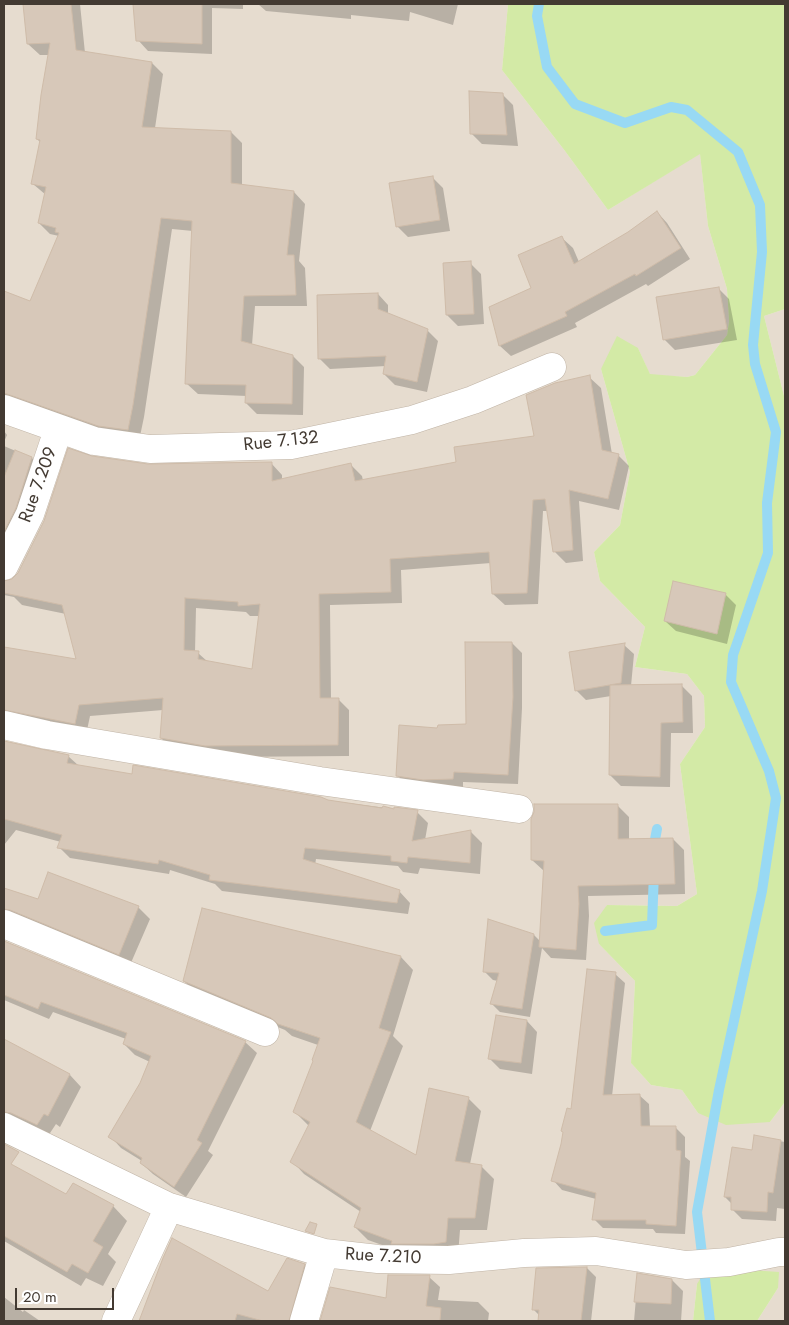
<!DOCTYPE html>
<html>
<head>
<meta charset="utf-8">
<style>
	body { margin:0 }
	#map { position:relative; width:789px; height:1325px; overflow:hidden; background:#f2ebe1; font-family:Jost,sans-serif }
	canvas { display:block }
	.frame { position:absolute; inset:0; border:5px solid #433a32; pointer-events:none }
	.scale { position:absolute; left:15px; top:1288px; width:99px; height:22px; box-sizing:border-box; border:2px solid #433a32; border-top:0; padding-left:6px; font-size:15px; line-height:18px; white-space:nowrap; color:#433a32; -webkit-text-stroke:4px #fff; paint-order:stroke }
</style>
</head>
<body>
<div id="map">
<canvas width="789" height="1325"></canvas>
<div class="frame"></div>
<div class="scale">20 m</div>
</div>
<script>
const g = document.querySelector('canvas').getContext('2d');
g.lineJoin = 'round';
function paint(path, color) {
  g.fillStyle = color;
  g.fill(path, 'evenodd');
}
function toPath(rows) {
  const path = new Path2D();
  for (const r of rows) {
    path.moveTo(r[0], r[1]);
    for (let i = 2; i < r.length; i += 2) path.lineTo(r[i], r[i + 1]);
  }
  return path;
}
function stroke(path, color, width, dash) {
  g.strokeStyle = color;
  g.lineWidth = width;
  g.lineCap = dash ? 'butt' : 'round';
  g.setLineDash(dash || []);
  g.stroke(path);
}
function drawText(font, color, halo, rows, align = 'center') {
  g.font = font + ' Jost,sans-serif';
  g.lineWidth = 4.5;
  g.setLineDash([]);
  g.textBaseline = 'middle';
  g.strokeStyle = halo;
  g.fillStyle = color;
  for (const [text, x, y, turn = 0] of rows) {
    g.save();
    g.translate(x, y);
    g.rotate((+turn || 0) * Math.PI / 180);
    g.textAlign = isNaN(turn) ? turn : align;
    if (halo) g.strokeText(text, 0, 0);
    g.fillText(text, 0, 0);
    g.restore();
  }
}
const residential = toPath([
	[4,4,508,4,502,70,565,151,608,210,700,153,708,226,727,289,729,321,727,335,695,375,687,377,650,375,638,348,601,369,630,472,620,525,594,552,600,581,645,627,635,667,687,674,704,696,705,727,680,764,697,894,677,906,607,905,599,944,635,981,631,1063,651,1085,682,1090,698,1113,770,1122,785,1102,785,1321,757,1321,778,1288,697,1284,693,1321,4,1321],
	[785,309,785,400,764,316]
]);
const green = toPath([
	[508,4,785,4,785,309,764,316,785,400,785,1102,770,1122,726,1125,698,1113,682,1090,651,1085,631,1063,635,981,599,944,594,923,607,905,677,906,697,894,680,764,705,727,704,696,687,674,635,667,645,627,600,581,594,552,620,525,630,472,601,369,617,336,638,348,650,374,687,377,695,375,727,335,729,321,727,289,708,226,700,154,608,210,565,151,502,70],
	[721,1268,779,1272,778,1288,757,1321,693,1321,697,1284,705,1271]
]);
const shadow = toPath([
	[24,4,80,4,85,53,152,63,163,74,155,128,231,132,242,143,242,186,294,192,305,204,299,261,305,268,307,306,255,306,252,345,293,356,304,367,303,415,257,414,246,403,247,396,198,394,186,383,193,231,172,229,144,417,139,441,4,410,4,292,31,303,59,236,50,234,39,223,46,195,33,184,41,143,37,139,49,55,40,55,28,44],
	[134,4,243,4,243,9,212,8,212,54,148,51,138,40],
	[258,4,458,4,453,25,410,12,409,21,351,15,351,19,266,11],
	[502,94,513,105,518,146,482,144,471,133],
	[432,177,443,188,450,231,408,237,397,226],
	[657,212,667,223,690,259,648,286,646,284,575,323,577,327,511,356,500,346,491,307,533,288,562,238,573,248,579,262,629,233],
	[470,263,481,274,484,324,458,326,447,315],
	[718,288,729,299,737,340,675,350,664,339],
	[378,294,388,305,388,314,427,330,438,341,427,392,395,385,384,374,386,366,330,369,319,358],
	[589,377,601,388,612,454,618,455,629,466,619,510,579,501,583,561,566,563,555,552,548,511,543,511,538,604,505,605,493,594,491,563,401,570,402,603,330,605,331,699,338,699,349,710,349,756,217,757,172,749,161,738,163,710,90,716,86,735,4,726,4,648,78,660,66,614,22,605,14,597,4,595,4,582,14,580,91,458,148,466,271,463,282,475,282,480,351,465,362,476,363,481,457,463,536,437],
	[196,608,246,612,250,616,260,616,253,671,208,662,198,653,195,652],
	[4,431,7,435,4,442],
	[4,446,32,458,43,470,4,565],
	[725,594,736,605,727,644,676,631,665,621],
	[512,643,522,653,522,708,518,784,463,782,463,789,407,785,397,775,438,729,467,725],
	[624,645,634,654,631,686,681,685,692,696,693,733,671,733,670,787,621,786,610,775,611,696,586,700,576,690],
	[4,742,68,756,79,766,133,775,417,812,428,823,425,840,471,832,482,843,480,874,420,868,418,874,403,872,398,866,316,859,315,865,399,891,410,903,408,914,222,891,215,884,170,870,169,874,70,858,59,847,61,842,16,830,4,845],
	[618,806,629,817,629,840,673,839,684,850,685,894,588,896,589,916,586,960,551,958,542,948,530,1017,500,1012,491,1003,498,981,493,980,484,971,534,935,541,942,544,871,532,860],
	[4,890,39,901,138,907,150,919,130,965,4,925],
	[4,942,245,1042,257,1053,208,1151,213,1155,186,1197,153,1174,141,1163,142,1161,121,1148,110,1136,141,1084,150,1062,135,1055,124,1044,126,1039,53,1012,49,1019,4,1000],
	[401,957,413,970,393,1036,403,1046,370,1131,417,1156,468,1098,481,1111,470,1164,481,1166,494,1179,487,1230,460,1230,458,1255,402,1252,368,1240,355,1227,361,1212,304,1174,292,1161,309,1126,295,1112,315,1061,318,1045,292,1036,285,1030,197,994,184,981],
	[615,974,625,983,612,1096,639,1095,649,1104,650,1127,676,1128,685,1137,685,1157,690,1161,685,1234,656,1233,653,1229,603,1228,594,1219,596,1199,562,1190,553,1180,572,1110],
	[527,1021,537,1032,532,1074,500,1069,490,1059],
	[4,1040,70,1075,81,1087,60,1127,56,1124,48,1136,4,1116],
	[755,1137,785,1142,785,1209,777,1208,776,1221,742,1219,732,1209,732,1204,725,1197,753,1151],
	[4,1161,67,1196,113,1206,127,1221,108,1254,116,1262,103,1286,86,1278,81,1286,4,1241],
	[181,1244,268,1292,304,1265,315,1275,301,1321,151,1321],
	[587,1268,596,1277,591,1321,540,1321,540,1316,533,1309,537,1270],
	[638,1275,672,1280,683,1291,681,1321,634,1321],
	[429,1277,440,1287,438,1300,478,1302,489,1313,488,1321,322,1321,331,1288,387,1299],
	[4,1297,23,1312,24,1310,40,1321,4,1321]
]);
const stream = toPath([
	[539,4,537,16,547,67,575,104,625,123,671,107,687,110,738,152,760,205,762,252,753,345,755,364,776,432,767,503,768,553,733,655,731,682,769,771,776,798,762,891,719,1090,697,1212,710,1321],
	[653,850,657,829],
	[605,931,652,925,654,872]
]);
const building = toPath([
	[23,4,71,4,76,50,152,62,142,127,231,131,231,183,294,191,287,255,294,255,296,295,244,296,241,341,293,355,292,404,245,403,246,385,185,384,192,221,161,218,133,405,128,430,98,426,4,393,4,291,30,301,59,233,55,232,56,228,38,223,46,187,31,184,40,140,36,139,41,95,50,43,27,44,23,4],
	[133,4,202,4,202,44,136,41,133,4],
	[469,91,503,93,507,135,470,134,469,91],
	[433,176,440,220,396,227,389,183,433,176],
	[657,211,681,248,636,276,635,274,565,312,567,316,499,346,489,307,531,288,518,255,562,236,574,264,628,232,657,211],
	[471,261,474,314,446,315,443,263,471,261],
	[719,287,727,329,663,340,656,297,719,287],
	[378,293,378,309,428,329,417,382,383,374,386,356,318,359,317,295,378,293],
	[590,375,602,450,619,454,608,499,569,490,573,550,553,552,545,499,533,500,527,593,492,594,489,552,390,559,391,592,319,594,320,698,339,698,338,745,205,746,160,738,163,698,79,705,75,724,4,710,4,647,76,659,62,605,4,593,4,581,12,579,18,573,44,521,68,448,92,456,148,464,272,462,272,481,351,463,355,481,456,462,454,447,534,436,526,395,555,383,590,375],
	[185,598,238,602,238,606,260,604,252,669,198,659,199,651,184,650,185,598],
	[15,450,32,457,16,508,4,532,4,477,15,450],
	[673,581,726,593,717,634,664,621,673,581],
	[465,642,512,642,513,697,508,775,454,772,453,779,423,780,396,776,399,725,437,728,438,725,466,724,465,642],
	[625,643,621,683,575,691,569,652,625,643],
	[682,684,683,722,661,723,660,777,609,775,610,685,682,684],
	[4,741,69,755,67,763,132,774,133,765,321,797,328,800,382,808,383,806,394,809,394,807,418,810,412,841,471,830,470,863,408,857,407,863,391,861,391,856,305,848,303,859,400,890,397,903,209,880,210,875,159,860,158,864,57,848,62,835,4,819,4,741],
	[534,804,618,804,618,839,673,838,675,884,578,886,579,904,576,950,539,947,544,861,531,860,531,819,534,812,534,804],
	[48,872,139,906,119,955,10,910,4,909,4,888,38,899,48,872],
	[202,908,401,956,379,1028,391,1032,356,1122,416,1155,429,1088,469,1097,455,1161,482,1165,475,1218,448,1218,446,1242,434,1244,391,1244,392,1241,354,1227,361,1208,290,1162,310,1122,293,1112,313,1061,312,1060,320,1038,278,1024,271,1018,183,981,202,908],
	[488,919,534,934,522,1009,490,1004,499,973,483,972,488,919],
	[4,941,246,1041,197,1140,202,1143,174,1187,140,1163,142,1158,108,1137,140,1083,151,1056,123,1044,127,1033,41,1002,38,1009,4,995,4,941],
	[587,969,616,972,603,1095,640,1094,641,1126,676,1126,676,1150,681,1151,676,1226,646,1224,646,1220,592,1220,596,1193,551,1181,561,1144,563,1132,561,1131,567,1108,571,1109,587,969],
	[496,1015,527,1020,521,1063,488,1059,496,1015],
	[4,1039,70,1074,48,1116,44,1114,37,1125,11,1113,4,1112,4,1039],
	[754,1135,781,1140,773,1193,768,1192,767,1212,731,1210,731,1197,724,1197,732,1147,752,1150,754,1135],
	[4,1144,19,1152,11,1164,66,1194,73,1183,114,1205,93,1241,103,1247,88,1273,72,1264,67,1272,4,1236,4,1144],
	[310,1222,317,1224,314,1234,305,1231,310,1222],
	[172,1238,268,1291,287,1258,305,1264,289,1321,263,1321,237,1314,235,1321,139,1321,163,1258,172,1238],
	[587,1267,581,1321,538,1321,539,1310,532,1310,536,1268,587,1267],
	[637,1273,672,1279,671,1304,634,1302,637,1273],
	[388,1275,430,1275,426,1306,441,1308,440,1321,320,1321,330,1287,386,1298,388,1275]
]);
const minor = toPath([
	[4,409,94,441,150,449,291,445,412,420,473,400,552,367],
	[4,566,30,514,58,430],
	[4,725,47,735,320,781,519,809],
	[4,924,265,1032],
	[4,1127,169,1207,324,1253,378,1259,449,1260,524,1253,596,1251,686,1265,729,1262,779,1252,785,1252],
	[116,1321,169,1207],
	[304,1321,324,1253]
]);
const streetNames = [
	["Rue 7.132",281,442,-6],
	["Rue 7.209",39,485,-70],
	["Rue 7.210",383,1257,3]
];
paint(residential, '#e6dccf');
paint(green, '#d3eaa6');
paint(shadow, '#0003');
stroke(stream, '#98d9f4', 10);
paint(building, '#d7c8b9');
stroke(building, '#cfbca9', 1);
stroke(minor, '#c0b4a6', 29);
stroke(minor, '#fff', 28);
drawText('18px', '#433a32', '#fff', streetNames);
</script>
</body>
</html>
